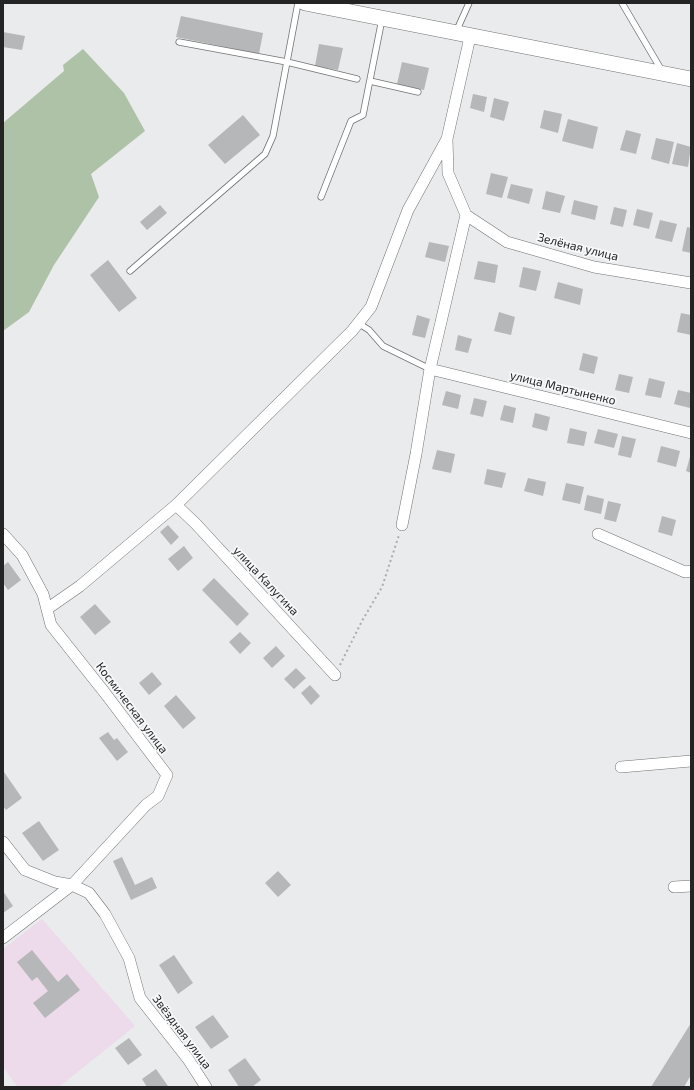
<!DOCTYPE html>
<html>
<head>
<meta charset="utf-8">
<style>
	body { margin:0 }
	#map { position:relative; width:694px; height:1090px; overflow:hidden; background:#eaebec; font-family:"Exo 2",sans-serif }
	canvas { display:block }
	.frame { position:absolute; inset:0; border:4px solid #242425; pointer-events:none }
</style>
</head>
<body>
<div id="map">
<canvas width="694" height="1090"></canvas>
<div class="frame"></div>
</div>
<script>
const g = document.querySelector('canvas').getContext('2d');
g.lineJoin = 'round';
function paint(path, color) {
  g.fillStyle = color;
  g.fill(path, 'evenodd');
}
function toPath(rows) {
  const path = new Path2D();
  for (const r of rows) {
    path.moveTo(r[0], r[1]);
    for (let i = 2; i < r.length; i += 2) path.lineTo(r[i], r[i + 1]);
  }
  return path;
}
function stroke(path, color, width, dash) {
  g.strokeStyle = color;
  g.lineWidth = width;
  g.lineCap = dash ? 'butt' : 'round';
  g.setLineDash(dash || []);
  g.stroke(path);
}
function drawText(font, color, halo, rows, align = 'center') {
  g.font = font + ' "Exo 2",sans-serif';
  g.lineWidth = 3.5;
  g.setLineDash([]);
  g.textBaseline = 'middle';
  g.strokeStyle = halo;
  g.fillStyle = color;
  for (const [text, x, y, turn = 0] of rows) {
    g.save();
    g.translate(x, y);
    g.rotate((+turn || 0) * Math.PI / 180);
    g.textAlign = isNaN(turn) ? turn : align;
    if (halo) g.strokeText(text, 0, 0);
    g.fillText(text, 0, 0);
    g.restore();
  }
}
const education = toPath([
	[42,919,135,1026,59,1087,18,1087,3,1067,3,949]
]);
const green = toPath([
	[83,49,124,93,145,131,91,174,99,197,54,265,29,312,3,331,3,123,64,71,63,65]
]);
const building = toPath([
	[181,16,263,33,259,54,176,37],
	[3,32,25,36,22,50,3,47],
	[319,44,343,48,338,70,315,66],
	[402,62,429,68,424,90,397,84],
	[473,94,487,97,484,112,470,108],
	[494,98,509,102,504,121,490,117],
	[544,110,562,114,558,133,540,128],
	[243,115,260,135,225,164,208,145],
	[568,119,598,127,593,149,562,141],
	[626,130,641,134,636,154,620,150],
	[656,138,674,142,669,164,651,159],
	[677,143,691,147,688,167,672,164],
	[491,173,508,177,502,198,486,194],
	[511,184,533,189,529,204,507,198],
	[546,191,565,196,560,213,542,209],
	[574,200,598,206,595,220,571,214],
	[160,205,167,213,147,230,140,222],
	[614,207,627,210,623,227,610,224],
	[637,209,653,213,649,229,633,225],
	[660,220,677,224,672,242,655,238],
	[687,227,691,228,691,253,682,251],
	[429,242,449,246,445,262,425,257],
	[108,260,137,298,119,312,90,275],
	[478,261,498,265,495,283,474,279],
	[523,267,541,271,536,291,519,287],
	[558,282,583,289,580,305,554,298],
	[499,312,515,317,511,335,494,331],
	[681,313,691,315,691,335,677,332],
	[417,315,430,319,425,338,412,335],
	[458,335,472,339,468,353,455,350],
	[583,353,598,357,594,374,579,370],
	[619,374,633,377,629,393,615,390],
	[649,378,665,382,661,398,645,395],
	[678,390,691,393,690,408,674,404],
	[446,391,461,395,458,409,442,405],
	[474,398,487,401,483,417,470,414],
	[504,405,516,408,513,423,500,420],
	[535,413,550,417,547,431,532,427],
	[570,428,587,432,584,446,567,443],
	[598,429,618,434,614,448,594,443],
	[622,436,636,439,631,458,618,455],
	[661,446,680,451,676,467,657,462],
	[437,450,455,454,451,473,432,469],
	[691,453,691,473,686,471],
	[487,469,506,473,502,488,484,484],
	[528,478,546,482,543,496,524,491],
	[566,483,584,487,580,504,562,500],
	[587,495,604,499,601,514,584,510],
	[608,501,621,504,616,522,604,519],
	[662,516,676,520,672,536,658,532],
	[168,525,179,537,171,545,160,532],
	[184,546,193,558,178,571,168,559],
	[8,562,21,580,8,590,3,583,3,566],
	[214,578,249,614,237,626,202,590],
	[95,604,111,622,95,635,80,617],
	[240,632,251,643,240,654,229,642],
	[276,646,285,656,272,668,263,658],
	[296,668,306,678,294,689,284,679],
	[152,672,162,684,149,695,139,683],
	[310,685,320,696,311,705,301,693],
	[176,695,196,718,183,729,164,706],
	[108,732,114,740,117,738,128,752,117,761,99,738],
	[4,772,22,798,6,810,3,806],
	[39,821,59,850,43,861,22,833],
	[122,857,135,885,152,877,157,888,131,900,113,861],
	[278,871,291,885,278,897,265,883],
	[3,891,13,906,3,913],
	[32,950,58,982,67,974,80,990,45,1018,33,1003,48,991,37,977,32,981,17,962],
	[174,955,193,983,178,994,159,965],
	[213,1015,229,1037,211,1049,195,1027],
	[691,1023,691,1075,684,1087,651,1087],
	[129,1038,142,1055,128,1065,115,1048],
	[245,1058,261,1080,252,1087,239,1087,228,1070],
	[156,1069,168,1086,166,1087,147,1087,142,1079]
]);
const path = toPath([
	[340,665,362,621,382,587,399,535]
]);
const service = toPath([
	[622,3,662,71],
	[456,32,469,3],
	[179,42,287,62,357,79],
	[370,81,418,92],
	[321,197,351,121,363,115,382,19],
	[130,271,265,154,273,136,298,3],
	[358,323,369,330,383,346,430,369]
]);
const minor = toPath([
	[466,215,507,242,594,267,691,283],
	[430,369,691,433],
	[176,505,196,524,335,675],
	[402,525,416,454,430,369,466,215,448,173,447,139,470,37],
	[3,534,22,555,43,594,51,625,105,693,167,775,158,796,146,805,72,885,3,938],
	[598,534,685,572,691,571],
	[47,609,80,586,176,505,352,331,371,307,408,210,447,139],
	[621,767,691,761],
	[3,842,25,870,55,882,72,885,89,893,105,914,129,958,140,998,188,1059,206,1087],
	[674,887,691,886]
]);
const secondary = toPath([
	[305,3,691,79]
]);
const streetNames = [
	["Зелёная улица",578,247,14],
	["улица Мартыненко",563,388,14],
	["улица Калугина",266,581,47],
	["Космическая улица",132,708,53],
	["Звёздная улица",182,1032,53]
];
paint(education, '#eddaeb');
paint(green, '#adc2a7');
paint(building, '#b6b7b8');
stroke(service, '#717273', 7);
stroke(minor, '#717273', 12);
stroke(secondary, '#717273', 16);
stroke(path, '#abacad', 2, [2, 3]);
stroke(service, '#fff', 5.5);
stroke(minor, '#fff', 11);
stroke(secondary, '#fff', 15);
drawText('12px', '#242425', '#f7f8f9', streetNames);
</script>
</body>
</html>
